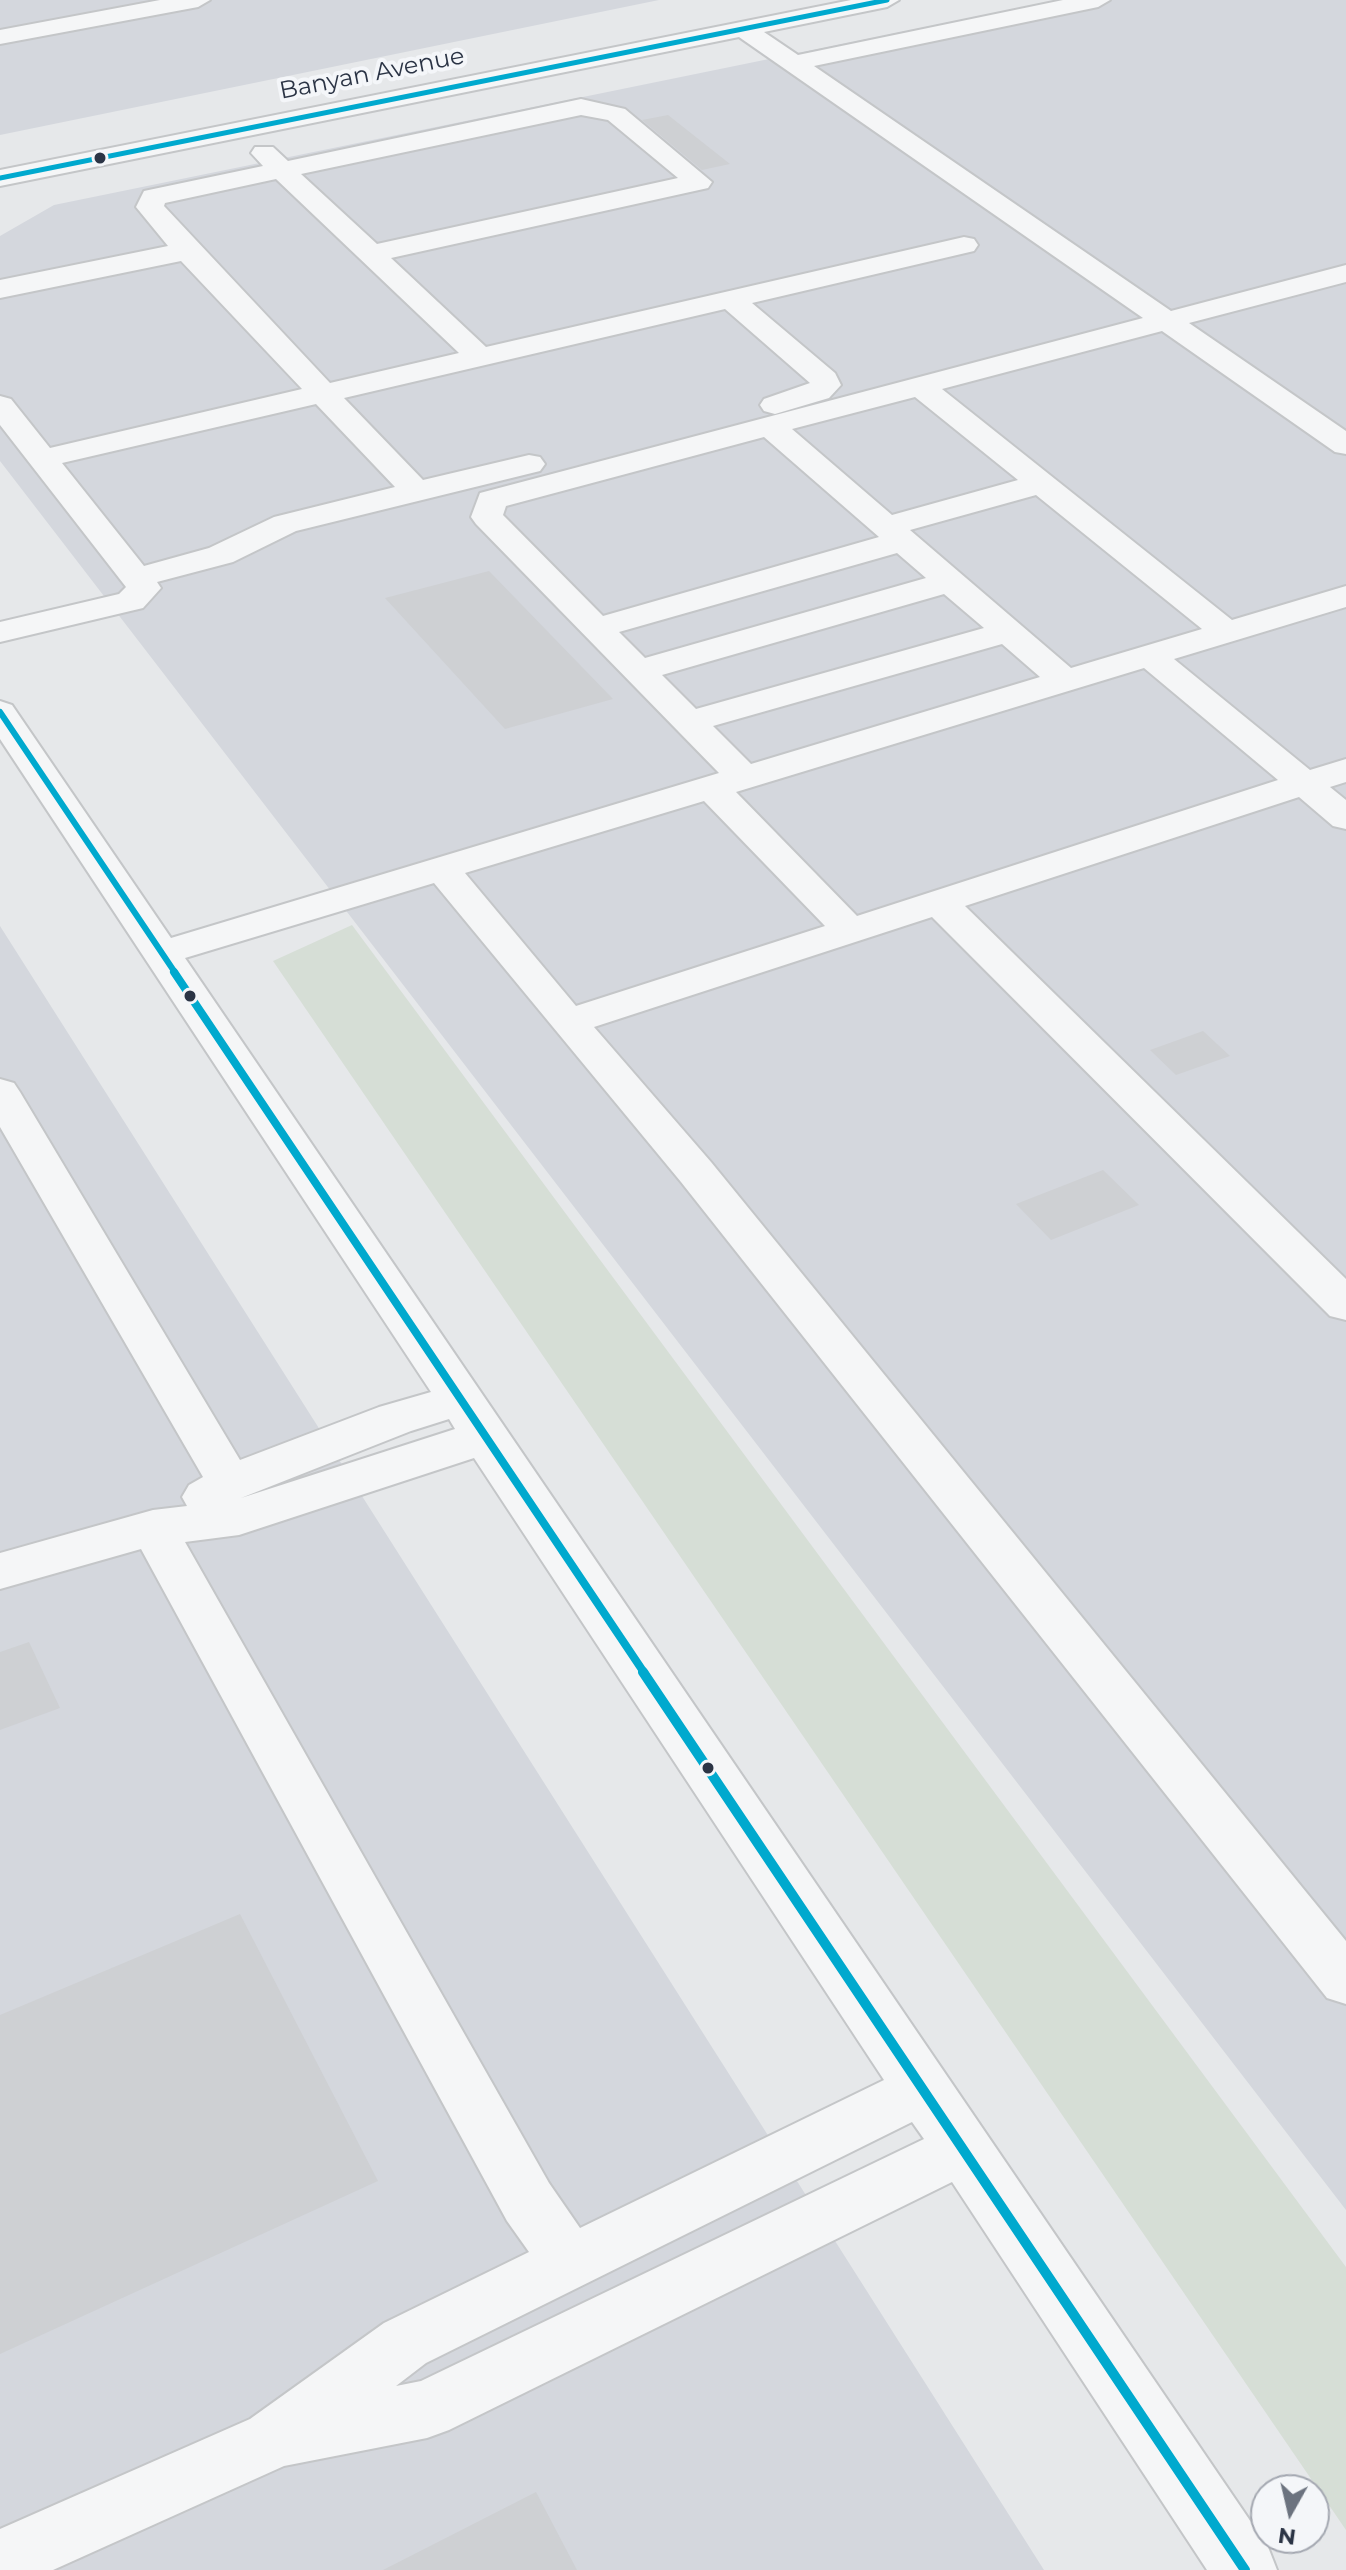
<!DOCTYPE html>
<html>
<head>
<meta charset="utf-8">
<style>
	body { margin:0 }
	#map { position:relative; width:1346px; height:2570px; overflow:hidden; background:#e6e8ea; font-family:Montserrat,sans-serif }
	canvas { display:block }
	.north { position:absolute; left:1250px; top:2474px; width:80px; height:80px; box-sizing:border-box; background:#f4f6f9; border:2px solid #a4a8b1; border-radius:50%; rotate:188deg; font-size:22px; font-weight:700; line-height:32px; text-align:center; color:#2b3445 }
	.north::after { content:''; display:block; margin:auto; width:28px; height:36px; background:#6c737f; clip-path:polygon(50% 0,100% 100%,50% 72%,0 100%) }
</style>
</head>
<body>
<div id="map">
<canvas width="1346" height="2570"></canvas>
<div class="north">N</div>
</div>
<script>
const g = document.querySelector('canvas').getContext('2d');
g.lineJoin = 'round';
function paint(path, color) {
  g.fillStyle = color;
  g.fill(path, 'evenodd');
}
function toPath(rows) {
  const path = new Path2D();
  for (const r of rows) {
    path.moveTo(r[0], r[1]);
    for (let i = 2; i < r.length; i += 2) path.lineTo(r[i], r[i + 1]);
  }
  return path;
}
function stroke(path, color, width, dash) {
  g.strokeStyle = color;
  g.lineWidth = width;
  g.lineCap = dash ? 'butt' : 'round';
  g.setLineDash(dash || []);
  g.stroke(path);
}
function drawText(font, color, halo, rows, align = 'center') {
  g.font = font + ' Montserrat,sans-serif';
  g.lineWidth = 8;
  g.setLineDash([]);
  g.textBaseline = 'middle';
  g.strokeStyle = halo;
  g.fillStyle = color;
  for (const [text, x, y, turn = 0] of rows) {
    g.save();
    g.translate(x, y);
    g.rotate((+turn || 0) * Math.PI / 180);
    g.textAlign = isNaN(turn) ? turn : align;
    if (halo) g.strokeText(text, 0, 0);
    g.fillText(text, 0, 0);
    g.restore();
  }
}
const built = toPath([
	[0,0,659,0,0,135],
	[1058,0,1346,0,1346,2210,0,461,0,236,54,205],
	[0,926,1044,2570,0,2570]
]);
const green = toPath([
	[352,925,1346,2267,1346,2530,273,961]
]);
const building = toPath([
	[668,115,730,164,702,170,642,120],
	[489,571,613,699,505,729,385,598],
	[1203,1031,1230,1056,1176,1075,1150,1050],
	[1103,1170,1139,1205,1051,1240,1016,1204],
	[29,1642,60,1708,0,1730,0,1652],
	[240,1914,378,2181,0,2354,0,2015],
	[536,2492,577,2570,383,2570]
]);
const minor = toPath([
	[160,0,210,0,198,7,0,44,0,30,160,0],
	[851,0,899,0,887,7,764,32,798,55,1063,0,1110,0,1098,7,814,66,1171,311,1346,265,1346,282,1189,323,1346,431,1346,454,1335,452,1162,331,942,389,1232,620,1346,586,1346,607,1174,659,1310,770,1346,759,1346,782,1330,787,1346,800,1346,829,1333,826,1299,797,965,906,1346,1279,1346,1320,1330,1316,932,917,594,1027,711,1162,1346,1941,1346,2004,1327,1998,681,1182,434,883,185,958,1268,2547,1277,2570,1207,2570,952,2182,449,2430,427,2438,284,2466,53,2570,0,2570,0,2529,250,2419,384,2323,529,2252,507,2221,141,1549,0,1589,0,1553,153,1510,187,1506,182,1497,189,1485,203,1477,0,1127,0,1079,14,1083,20,1092,240,1460,379,1407,431,1392,0,739,0,701,12,705,171,938,719,773,476,524,471,517,480,493,1143,318,739,37,0,186,0,170,851,0],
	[915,397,1018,480,892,515,792,429,915,397],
	[764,437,879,537,603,616,503,515,506,506,764,437],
	[1036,495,1202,629,1071,668,910,530,1036,495],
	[897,553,926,578,645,658,619,632,897,553],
	[944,594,984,628,696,709,662,675,944,594],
	[1002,644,1040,677,751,764,713,726,1002,644],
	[1144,668,1278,780,857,916,736,792,1144,668],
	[704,801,825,926,576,1006,465,873,704,801],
	[449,1419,455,1429,241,1498,411,1431,449,1419],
	[474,1458,884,2080,580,2228,549,2183,185,1542,239,1535,474,1458],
	[912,2122,924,2139,421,2381,396,2386,426,2363,912,2122],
	[581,99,625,109,712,182,708,188,699,190,391,258,486,347,964,237,974,239,978,245,974,251,752,303,835,373,841,385,829,398,775,414,764,411,760,405,764,399,810,383,725,309,344,398,423,480,529,455,540,457,545,464,540,471,296,531,233,562,157,582,161,588,143,608,0,642,0,622,119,594,126,587,0,425,0,396,11,399,50,448,302,389,181,261,0,298,0,280,168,246,136,207,144,191,263,166,251,153,255,147,273,147,288,161,581,99],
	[581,115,608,120,678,178,377,244,301,174,581,115],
	[276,179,459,353,330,383,164,206,165,203,276,179],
	[316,404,395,487,274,517,209,548,144,566,62,463,316,404]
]);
const bus1Far3 = toPath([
	[0,178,887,0]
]);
const bus1Far2 = toPath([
	[0,712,176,974]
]);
const bus1Far1 = toPath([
	[174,972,645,1674]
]);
const bus1 = toPath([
	[643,1672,1245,2570]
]);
const markers = [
	[100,158,7,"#2b3445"],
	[190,996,7,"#2b3445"],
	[708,1768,7,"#2b3445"]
];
const farStreetnames = [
	["Banyan Avenue",372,74,-11]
];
paint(built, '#d4d7dd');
paint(green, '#d6ded6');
paint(building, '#ced0d3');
stroke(minor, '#c4c6c8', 4);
paint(minor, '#f5f6f7');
stroke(bus1Far3, '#00a9ce', 5);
stroke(bus1Far2, '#00a9ce', 6);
stroke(bus1Far1, '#00a9ce', 8);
stroke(bus1, '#00a9ce', 10);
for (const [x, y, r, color] of markers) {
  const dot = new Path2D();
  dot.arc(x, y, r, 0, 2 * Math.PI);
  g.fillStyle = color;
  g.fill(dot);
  stroke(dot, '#f4f6f9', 3);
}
drawText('24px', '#2b3445', '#f4f6f9', farStreetnames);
</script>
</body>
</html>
